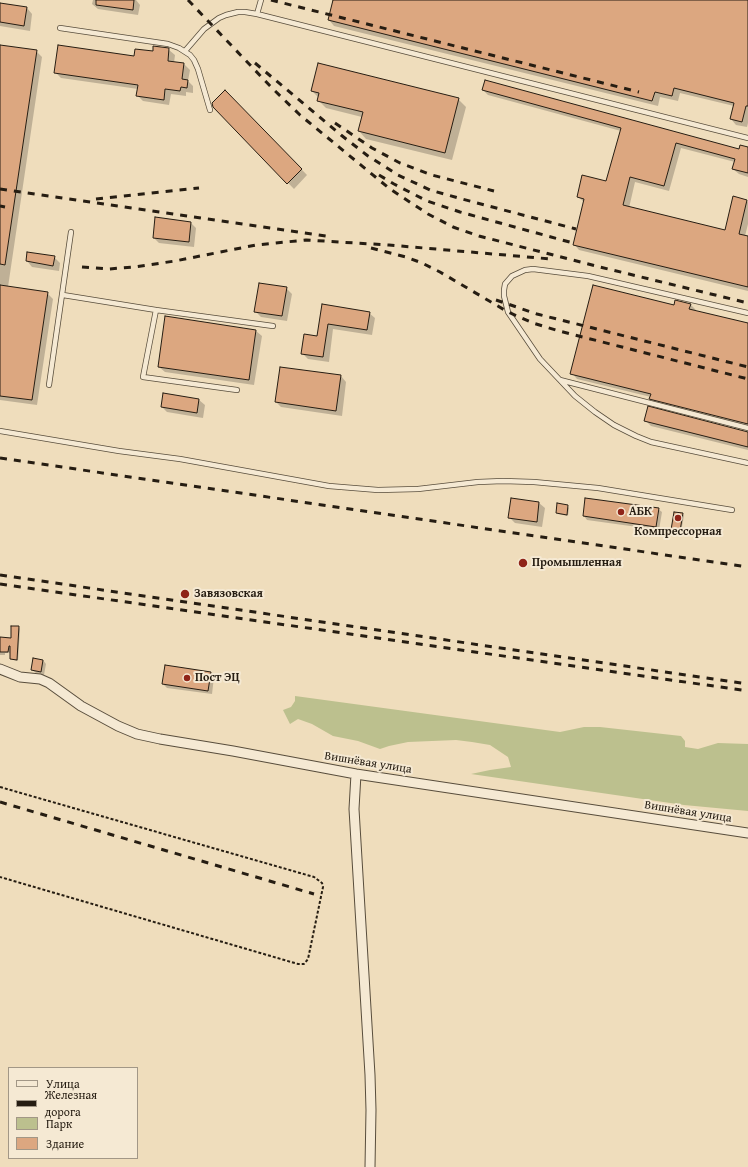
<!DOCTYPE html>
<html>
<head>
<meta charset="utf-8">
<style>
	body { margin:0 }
	#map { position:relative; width:748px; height:1167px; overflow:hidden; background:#efddbc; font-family:"Gentium Book Plus",serif }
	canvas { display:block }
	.legend { position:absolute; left:8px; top:1067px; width:130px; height:92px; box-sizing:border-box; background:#f5e9d3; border:1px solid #a29786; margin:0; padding:5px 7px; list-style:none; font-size:12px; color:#261d12 }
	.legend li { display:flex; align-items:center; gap:8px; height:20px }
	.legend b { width:20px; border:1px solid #a29786 }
</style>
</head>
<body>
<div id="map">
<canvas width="748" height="1167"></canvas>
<ul class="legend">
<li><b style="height:5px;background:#f5e9d3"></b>Улица</li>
<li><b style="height:5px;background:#261d12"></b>Железная дорога</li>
<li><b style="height:11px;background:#bcc08e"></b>Парк</li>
<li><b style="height:11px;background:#dca780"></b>Здание</li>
</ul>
</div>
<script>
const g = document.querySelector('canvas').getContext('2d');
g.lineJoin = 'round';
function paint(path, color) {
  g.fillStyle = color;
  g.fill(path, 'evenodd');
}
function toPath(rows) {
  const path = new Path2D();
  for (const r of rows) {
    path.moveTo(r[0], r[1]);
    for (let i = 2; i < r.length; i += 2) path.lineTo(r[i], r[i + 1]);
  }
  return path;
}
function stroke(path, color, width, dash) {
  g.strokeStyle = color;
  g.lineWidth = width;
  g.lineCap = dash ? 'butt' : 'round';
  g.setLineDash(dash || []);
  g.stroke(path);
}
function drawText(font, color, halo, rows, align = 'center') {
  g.font = font + ' "Gentium Book Plus",serif';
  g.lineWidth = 4;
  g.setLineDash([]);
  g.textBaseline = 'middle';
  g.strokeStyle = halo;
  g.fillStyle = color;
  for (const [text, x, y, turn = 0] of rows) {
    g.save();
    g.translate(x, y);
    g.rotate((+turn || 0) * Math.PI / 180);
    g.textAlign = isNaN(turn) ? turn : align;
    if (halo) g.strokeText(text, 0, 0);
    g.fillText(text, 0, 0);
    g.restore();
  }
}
const green = toPath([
	[295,696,560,732,584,727,600,727,681,736,685,741,685,747,698,749,718,743,748,744,748,811,684,805,471,774,490,770,511,767,508,757,490,745,472,742,456,740,408,742,389,746,380,749,358,741,333,736,312,724,298,719,290,724,283,710,291,707,295,701]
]);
const shadow = toPath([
	[93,0,136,0,140,5,138,15,98,9,92,4],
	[334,0,748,0,748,123,747,127,736,125,731,119,734,106,680,93,678,101,660,97,658,106,334,26,329,20],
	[0,4,27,8,32,14,30,31,0,26],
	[0,46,36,51,42,57,8,287,47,293,53,299,37,405,0,400],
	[154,47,169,50,175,55,174,63,184,64,190,70,188,81,193,86,193,93,186,92,186,96,171,94,169,105,143,101,137,95,138,89,61,78,55,72,135,57,154,52],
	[483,90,740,150,748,148,748,177,739,174,733,169,735,162,681,148,669,191,635,182,629,208,726,231,747,201,748,202,748,224,745,236,748,237,748,291,579,250,574,244,584,202,578,197,607,183,621,131,488,95],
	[225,91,307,175,294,189,214,107],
	[312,91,458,99,466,107,452,160,366,139,359,131,362,117,326,108,318,100,319,98],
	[191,223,196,228,194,247,159,243,154,238],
	[54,257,60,263,59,271,32,267,27,261],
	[286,288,292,294,287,321,261,317,255,311],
	[690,304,696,310,695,311,748,324,748,428,656,404,650,399,651,397,577,379,572,373,675,306],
	[322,306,369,313,375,318,372,335,333,329,329,362,308,359,302,353,317,337],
	[166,317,256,331,262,336,254,385,165,372,159,367],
	[341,376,346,382,342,416,281,407,276,402],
	[164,394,199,400,205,405,203,418,167,412,162,407],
	[645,420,748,432,748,450,651,426],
	[512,499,539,503,545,508,542,527,515,523,509,517],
	[586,499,658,509,662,512,659,530,587,520,584,516],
	[567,506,569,508,568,516,558,514,557,513],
	[683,514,684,516,681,532,674,531,672,529],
	[19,627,20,629,18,661,13,660,11,659,11,653,5,653,5,655,0,655,0,638,12,639],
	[43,660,46,664,44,675,36,673,32,670],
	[166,667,211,673,214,677,212,694,167,688,163,684]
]);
const building = toPath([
	[96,0,134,0,133,10,96,5,96,0],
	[333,0,748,0,748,106,746,106,742,122,730,119,734,103,674,88,672,96,655,92,652,101,328,20,333,0],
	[0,3,27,7,24,26,0,22,0,3],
	[0,45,37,50,5,265,0,264,0,45],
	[58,45,134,56,135,49,153,51,153,46,169,48,168,61,184,63,182,79,188,80,187,88,181,87,180,91,165,89,164,100,136,96,138,85,54,73,58,45],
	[318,63,459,98,445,153,358,131,363,112,317,101,319,93,311,91,318,63],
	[485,80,739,149,740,145,748,147,748,173,732,169,735,159,676,143,664,186,630,177,623,205,725,230,733,196,747,200,739,234,748,236,748,287,573,245,584,199,577,197,582,175,606,181,621,128,482,90,485,80],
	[225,90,302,169,287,184,213,107,212,103,225,90],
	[155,217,191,222,189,242,153,238,155,217],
	[27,252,55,256,53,266,26,261,27,252],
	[259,283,287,287,282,316,254,312,259,283],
	[0,285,48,292,32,400,0,396,0,285],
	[593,285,674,305,675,300,691,304,689,309,748,323,748,424,649,399,651,394,570,374,593,285],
	[322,304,370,312,367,330,328,324,323,357,301,354,304,334,317,336,322,304],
	[165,316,256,330,249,380,158,367,165,316],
	[280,367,341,375,336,411,275,402,280,367],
	[163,393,199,399,197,413,161,407,163,393],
	[648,406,748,432,748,447,644,421,648,406],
	[511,498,539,502,537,522,508,518,511,498],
	[585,498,659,508,656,527,583,516,585,498],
	[557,503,568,505,567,515,556,513,557,503],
	[674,512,683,513,680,531,671,530,674,512],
	[11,626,19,626,17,660,10,659,10,646,9,646,8,652,0,652,0,637,11,638,11,626],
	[33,658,43,660,41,672,31,670,33,658],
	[165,665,211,672,208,691,162,684,165,665]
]);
const path = toPath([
	[0,787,314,877,322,883,323,887,308,959,304,964,298,964,0,877]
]);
const service = toPath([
	[257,14,748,138],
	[60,28,168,44,179,48,190,55,194,60,198,69,210,110],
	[185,51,204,29,219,18,226,15,238,12,245,12,257,14,261,0],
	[63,295,156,310,273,326],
	[156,310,143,377,237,390],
	[748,313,588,276,533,269,525,270,512,276,505,284,504,290,504,296,508,312,540,359,575,396,595,412,614,425,636,436,651,442,748,463],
	[560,380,748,428],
	[49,385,71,232],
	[0,431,119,451,180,459,329,486,378,490,418,489,478,482,503,481,534,482,598,488,732,510]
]);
const minor = toPath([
	[0,669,20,677,40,679,49,683,81,706,118,726,137,734,160,739,233,751,356,774,748,833],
	[356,774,354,809,370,1075,371,1110,370,1167]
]);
const rail = toPath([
	[188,0,272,88,300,115,390,189,428,214,453,227,479,236,600,267,748,303],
	[271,0,639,92],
	[255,63,341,135,368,156,398,175,430,190,462,199,576,229],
	[335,123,372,148,400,163,432,175,494,191],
	[379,175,394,184,427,201,460,212,573,243],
	[0,189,326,236],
	[96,199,199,188],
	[0,206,5,207],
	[371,248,406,257,422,263,440,272,508,312,533,323,559,331,748,379],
	[82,267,109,269,134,267,175,261,256,245,306,240,389,245,551,259],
	[496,300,537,314,748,367],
	[0,458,748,567],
	[0,575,748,684],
	[0,584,748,691],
	[0,802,314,894]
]);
const markers = [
	[621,512,4,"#8f2418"],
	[678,518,4,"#8f2418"],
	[523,563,5,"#8f2418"],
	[185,594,5,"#8f2418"],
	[187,678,4,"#8f2418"]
];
const poiNames = [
	["АБК",629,512],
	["Компрессорная",678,532,"center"],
	["Промышленная",532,563],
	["Завязовская",194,594],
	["Пост ЭЦ",195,678]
];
const streetNames = [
	["Вишнёвая улица",368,763,9],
	["Вишнёвая улица",688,812,9]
];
paint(green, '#bcc08e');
paint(shadow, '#0003');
paint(building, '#dca780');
stroke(building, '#261d12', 1);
stroke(service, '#584d3c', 6);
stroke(minor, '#584d3c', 11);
stroke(path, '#261d12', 2, [3, 2]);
stroke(service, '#f5e9d3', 4.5);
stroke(minor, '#f5e9d3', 9);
stroke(rail, '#261d12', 3, [7, 7]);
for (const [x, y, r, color] of markers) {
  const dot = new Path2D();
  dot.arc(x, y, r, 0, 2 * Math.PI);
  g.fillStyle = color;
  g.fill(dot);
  stroke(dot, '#f5e9d3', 1.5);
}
drawText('bold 12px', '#261d12', '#f5e9d3', poiNames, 'left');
drawText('12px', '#261d12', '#f5e9d3', streetNames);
</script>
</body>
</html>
